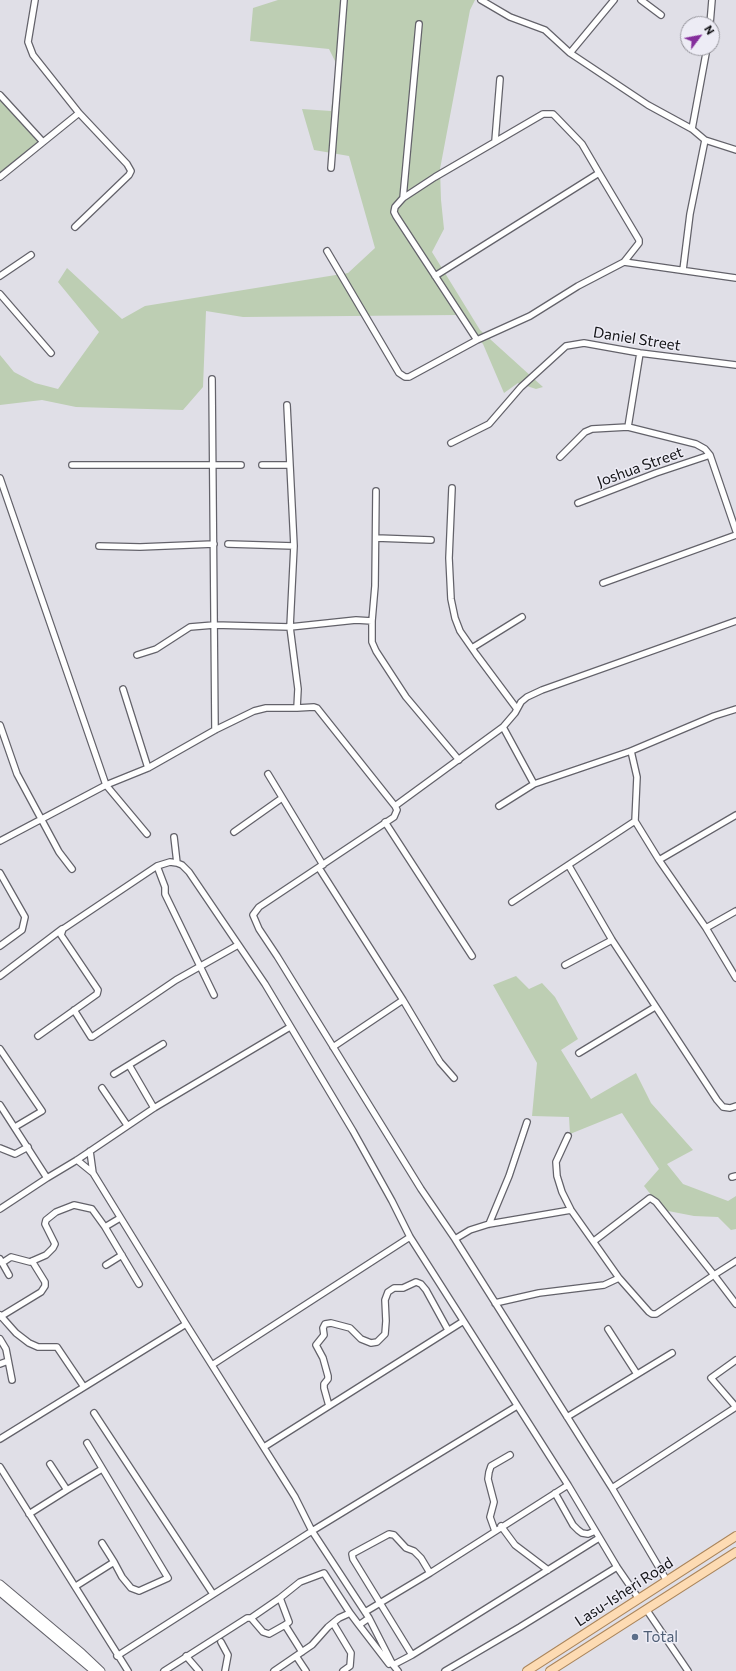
<!DOCTYPE html>
<html>
<head>
<meta charset="utf-8">
<style>
	body { margin:0 }
	#map { position:relative; width:736px; height:1671px; overflow:hidden; background:#e0dfe7; font-family:Commissioner,sans-serif }
	canvas { display:block }
	.north { position:absolute; left:680px; top:16px; width:40px; height:40px; box-sizing:border-box; background:#edecf5; border:1px solid #96959c; border-radius:50%; rotate:58deg; font-size:11px; font-weight:700; line-height:16px; text-align:center; color:#131316 }
	.north::after { content:''; display:block; margin:auto; width:14px; height:18px; background:#852e9c; clip-path:polygon(50% 0,100% 100%,50% 72%,0 100%) }
</style>
</head>
<body>
<div id="map">
<canvas width="736" height="1671"></canvas>
<div class="north">N</div>
</div>
<script>
const g = document.querySelector('canvas').getContext('2d');
g.lineJoin = 'round';
function paint(path, color) {
  g.fillStyle = color;
  g.fill(path, 'evenodd');
}
function toPath(rows) {
  const path = new Path2D();
  for (const r of rows) {
    path.moveTo(r[0], r[1]);
    for (let i = 2; i < r.length; i += 2) path.lineTo(r[i], r[i + 1]);
  }
  return path;
}
function stroke(path, color, width, dash) {
  g.strokeStyle = color;
  g.lineWidth = width;
  g.lineCap = dash ? 'butt' : 'round';
  g.setLineDash(dash || []);
  g.stroke(path);
}
function drawText(font, color, halo, rows, align = 'center') {
  g.font = font + ' Commissioner,sans-serif';
  g.lineWidth = 3;
  g.setLineDash([]);
  g.textBaseline = 'middle';
  g.strokeStyle = halo;
  g.fillStyle = color;
  for (const [text, x, y, turn = 0] of rows) {
    g.save();
    g.translate(x, y);
    g.rotate((+turn || 0) * Math.PI / 180);
    g.textAlign = isNaN(turn) ? turn : align;
    if (halo) g.strokeText(text, 0, 0);
    g.fillText(text, 0, 0);
    g.restore();
  }
}
const green = toPath([
	[278,0,475,0,470,10,440,169,441,200,444,229,432,252,480,330,543,387,536,389,518,383,504,393,483,344,457,315,243,317,206,311,203,387,183,410,76,407,42,400,0,405,0,355,14,372,35,383,58,389,99,332,58,282,67,268,122,319,145,306,348,273,375,248,349,156,314,150,302,109,331,111,337,65,329,49,250,41,253,8],
	[0,95,44,141,0,176],
	[516,976,529,989,542,983,555,997,578,1039,561,1050,591,1099,636,1073,651,1103,693,1150,667,1164,683,1184,728,1201,736,1196,736,1229,731,1230,718,1217,694,1216,663,1210,644,1186,659,1169,622,1113,570,1134,569,1117,532,1116,537,1063,493,985]
]);
const minor = toPath([
	[35,0,28,42,33,55,79,113,127,164,131,171,129,175,75,227],
	[481,0,510,17,545,30,570,53,648,105,692,129,705,140,736,150],
	[641,0,661,15],
	[710,24,712,0],
	[570,53,614,0],
	[0,95,43,142],
	[692,129,707,48],
	[495,141,500,79],
	[331,168,344,0],
	[0,177,79,113],
	[403,198,419,24],
	[327,251,399,373,405,377,409,377,477,340,530,316,578,286,624,262,639,243,639,240,599,173,435,276],
	[624,262,736,278],
	[683,270,690,214,705,140],
	[0,276,31,255],
	[0,294,51,353],
	[477,340,396,216,394,212,395,207,403,198,435,177,543,114,553,114,556,117,582,144,599,173],
	[212,379,215,730],
	[287,405,294,546,290,627,298,689,297,708,314,707,317,708,395,806],
	[628,427,696,444,705,449,710,455,736,531],
	[451,443,489,424,521,387,566,346,584,343,640,353,736,365],
	[560,457,585,432,592,429,628,427,640,353],
	[72,465,241,465],
	[262,465,290,465],
	[0,478,106,785,147,834],
	[452,488,449,558,451,599,455,618,460,631,476,654,517,709],
	[578,503,656,473,710,455],
	[376,538,431,540],
	[228,544,294,546],
	[99,546,140,547,214,544],
	[603,583,736,535],
	[372,621,375,586,376,491],
	[472,648,522,617],
	[137,655,156,649,190,627,214,625,290,627,356,620,372,621,372,642,376,651,406,697,459,760],
	[123,689,148,768],
	[0,725,17,774,59,852,72,869],
	[503,727,534,784],
	[631,751,637,777,635,821,659,860,706,928,736,978],
	[268,774,323,865],
	[499,806,534,784,631,751,714,716,736,709],
	[385,822,472,956],
	[234,832,282,798],
	[174,837,177,863],
	[0,841,106,785,148,768,215,730,254,711,266,708,297,708],
	[659,860,736,815],
	[157,866,165,887,165,894,214,995],
	[569,866,612,940,717,1100,723,1107,730,1108,736,1106],
	[319,868,403,1000,440,1062,454,1078],
	[0,873,25,917,22,930,0,946],
	[512,902,635,821],
	[706,928,736,911],
	[565,965,612,940],
	[0,976,62,929],
	[74,1010,91,1037,92,1037,176,980,238,945],
	[38,1036,97,994,98,990,61,935,63,929,157,866,170,862,177,863,182,865,189,872,265,984,353,1131,392,1201,410,1237,568,1485,617,1567,639,1599],
	[333,1047,403,1000],
	[0,1049,42,1111,15,1127],
	[579,1053,655,1007],
	[129,1065,154,1108],
	[114,1074,163,1044],
	[102,1088,127,1125],
	[0,1105,47,1178],
	[568,1136,556,1162,557,1176,562,1192,571,1210,619,1278],
	[0,1148,15,1154,28,1147],
	[90,1151,93,1173,186,1324,295,1497,312,1531,369,1618,393,1665,398,1671],
	[77,1160,93,1173],
	[732,1177,736,1176],
	[0,1209,47,1178,77,1160,154,1108,290,1027],
	[489,1224,509,1176,527,1122],
	[105,1227,120,1218],
	[455,1239,470,1230,489,1224,571,1210],
	[594,1241,650,1198,656,1202,714,1275,736,1261],
	[0,1259,9,1275],
	[2,1263,11,1257,30,1262,46,1255,53,1248,55,1244,45,1224,46,1220,56,1212,74,1205,92,1209,105,1227,139,1284],
	[106,1265,122,1255],
	[495,1303,539,1293,604,1285,619,1278,649,1312,652,1314,656,1314,714,1275,736,1304],
	[0,1315,16,1333,29,1343,38,1347,57,1347,84,1387],
	[0,1317,41,1292,45,1286,45,1282,32,1261],
	[608,1329,637,1374],
	[0,1339,6,1349,12,1380],
	[736,1360,711,1378,736,1407],
	[0,1364,8,1361],
	[212,1365,410,1237],
	[329,1406,324,1388,324,1384,328,1379,328,1376,323,1358,316,1345,324,1335,323,1328,325,1324,331,1323,350,1328,361,1339,371,1343,377,1342,385,1334,386,1321,385,1300,388,1292,394,1288,403,1288,416,1282,421,1284,426,1290,448,1330],
	[94,1413,213,1594],
	[567,1417,672,1353],
	[0,1439,186,1324],
	[87,1443,168,1578,139,1591,131,1588,122,1577,114,1562],
	[264,1447,462,1322],
	[0,1467,128,1671],
	[612,1488,736,1407],
	[67,1490,102,1469],
	[555,1493,573,1525,578,1530,582,1533,588,1534,595,1531],
	[29,1514,67,1490,50,1464],
	[501,1526,515,1545,548,1570],
	[495,1531,490,1517,494,1502,488,1479,489,1472,491,1466,510,1455],
	[667,1581,612,1488,455,1239,421,1189,277,956,259,929,253,915,259,907,394,817,397,810,395,806,503,727,515,713,521,702,527,697,542,690,736,621],
	[76,1586,114,1562,102,1543],
	[646,1609,688,1671],
	[365,1612,430,1573,568,1485],
	[251,1618,280,1598],
	[333,1623,351,1653,350,1666,343,1671],
	[285,1625,289,1622,280,1598,300,1582,324,1573,350,1613],
	[359,1625,389,1664],
	[221,1642,228,1655,225,1671],
	[412,1655,353,1559,352,1554,389,1534,394,1535,406,1548,414,1551,421,1558,430,1573],
	[117,1656,312,1531,517,1406],
	[186,1656,199,1671],
	[296,1656,306,1671],
	[393,1665,412,1655,599,1538],
	[164,1671,247,1618,251,1618,263,1632,269,1634,285,1625,302,1652],
	[274,1671,312,1645,328,1627,339,1618,350,1613,359,1625,369,1618],
	[445,1671,520,1627,617,1567]
]);
const tertiary = toPath([
	[0,1584,82,1653,101,1671],
	[0,1592,94,1671]
]);
const primary = toPath([
	[527,1671,736,1536],
	[550,1671,736,1552]
]);
const markers = [
	[635,1637,4,"#5c6f8a"]
];
const streetNames = [
	["Daniel Street",637,339,9],
	["Joshua Street",640,467,-20],
	["Lasu-Isheri Road",624,1592,-33]
];
const serviceNames = [
	["Total",643,1637]
];
paint(green, '#bdceb3');
stroke(minor, '#63626a', 8);
stroke(tertiary, '#63626a', 9);
stroke(primary, '#aa855b', 10);
stroke(minor, '#fff', 5.5);
stroke(tertiary, '#fff', 7);
stroke(primary, '#fddbb3', 8);
for (const [x, y, r, color] of markers) {
  const dot = new Path2D();
  dot.arc(x, y, r, 0, 2 * Math.PI);
  g.fillStyle = color;
  g.fill(dot);
  stroke(dot, '#edecf5', 1.5);
}
drawText('15px', '#131316', '#edecf5', streetNames);
drawText('15px', '#4e5e75', '#edecf5', serviceNames, 'left');
</script>
</body>
</html>
